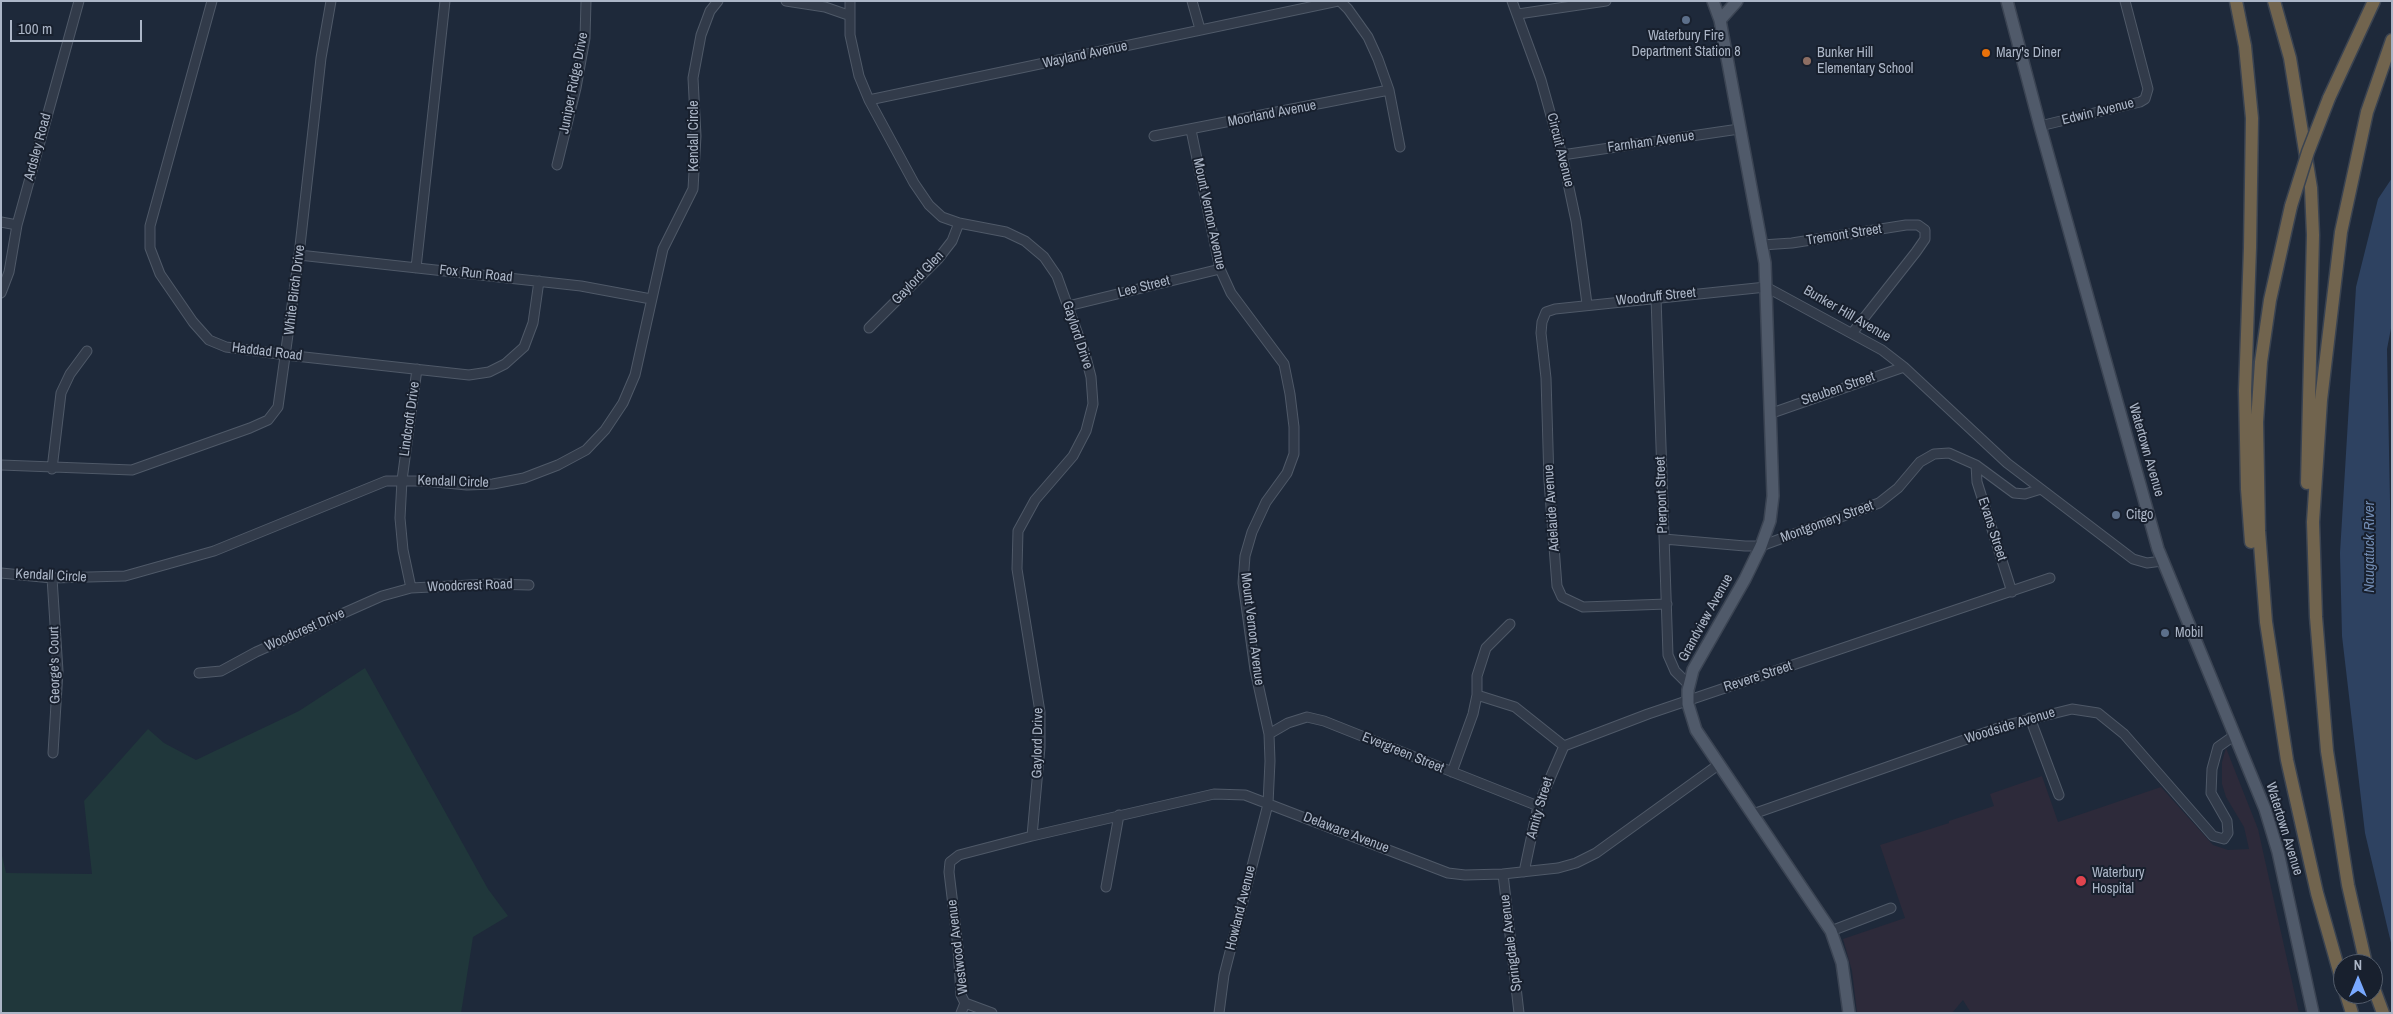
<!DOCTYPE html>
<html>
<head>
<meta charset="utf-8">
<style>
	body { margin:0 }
	#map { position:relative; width:2393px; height:1014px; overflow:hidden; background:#1e293a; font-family:"Archivo Narrow",sans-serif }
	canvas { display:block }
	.frame { position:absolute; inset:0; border:2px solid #acb6c7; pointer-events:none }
	.north { position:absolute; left:2333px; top:954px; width:50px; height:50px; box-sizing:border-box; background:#18202e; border:1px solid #535c6b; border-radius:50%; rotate:0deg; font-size:14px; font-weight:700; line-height:20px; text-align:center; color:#acb6c7 }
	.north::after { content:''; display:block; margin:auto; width:18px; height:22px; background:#79a9ff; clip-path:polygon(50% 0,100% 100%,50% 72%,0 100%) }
	.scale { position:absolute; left:10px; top:20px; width:132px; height:22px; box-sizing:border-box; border:2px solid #acb6c7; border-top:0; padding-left:6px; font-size:15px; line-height:18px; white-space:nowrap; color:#acb6c7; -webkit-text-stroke:4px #18202e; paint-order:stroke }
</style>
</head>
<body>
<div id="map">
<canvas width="2393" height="1014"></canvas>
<div class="frame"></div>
<div class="north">N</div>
<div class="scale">100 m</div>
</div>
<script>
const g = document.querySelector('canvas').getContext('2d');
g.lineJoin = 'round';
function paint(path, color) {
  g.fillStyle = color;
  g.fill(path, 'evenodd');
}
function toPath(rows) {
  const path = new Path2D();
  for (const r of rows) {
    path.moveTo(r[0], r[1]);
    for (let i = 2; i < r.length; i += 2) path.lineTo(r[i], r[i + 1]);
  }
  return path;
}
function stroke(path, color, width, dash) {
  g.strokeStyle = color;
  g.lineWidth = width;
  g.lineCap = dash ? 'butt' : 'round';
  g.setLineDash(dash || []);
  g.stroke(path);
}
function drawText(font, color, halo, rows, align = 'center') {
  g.font = font + ' "Archivo Narrow",sans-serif';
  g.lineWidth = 4;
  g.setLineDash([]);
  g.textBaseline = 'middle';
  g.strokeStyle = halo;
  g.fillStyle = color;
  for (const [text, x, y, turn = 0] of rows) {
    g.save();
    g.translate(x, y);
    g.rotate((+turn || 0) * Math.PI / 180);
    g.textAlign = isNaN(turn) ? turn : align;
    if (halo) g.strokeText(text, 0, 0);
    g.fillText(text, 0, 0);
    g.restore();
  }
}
const medical = toPath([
	[2226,748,2258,829,2299,1013,1971,1013,1963,1000,1952,1013,1857,1013,1852,971,1843,939,1905,918,1880,845,1949,823,1949,821,1994,806,1990,794,2042,776,2058,822,2161,787,2213,845,2228,850,2249,849,2244,827,2226,797,2222,784,2222,762]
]);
const green = toPath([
	[365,668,488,889,508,916,473,937,461,1013,1,1013,1,851,6,873,92,874,84,801,148,729,164,743,196,760,299,711]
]);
const water = toPath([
	[2392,178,2392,323,2387,349,2392,602,2392,947,2365,833,2342,636,2340,553,2356,287,2378,199]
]);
const minor = toPath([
	[212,1,150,226,150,248,160,274,193,322,209,340,226,347,286,355,469,375,489,372,505,364,524,347,533,323,539,281],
	[786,1,825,7,848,15],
	[850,1,850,35,859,76,869,100,914,183,929,205,942,217,959,223,1006,232,1025,241,1044,257,1057,276,1085,354,1091,377,1093,404,1086,431,1073,456,1035,500,1018,531,1017,569,1040,712,1040,747,1032,836],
	[1192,1,1200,29],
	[1340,1,1348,9,1368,37,1378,59,1389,90,1400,147],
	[1512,1,1541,80,1562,155,1576,221,1587,304],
	[1518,14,1606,1],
	[869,100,1338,1],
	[2040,126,2140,102,2145,99,2148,89,2125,1],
	[1191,130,1220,269,1231,293,1284,364,1290,394,1294,427,1294,454,1287,473,1266,502,1252,532,1245,556,1243,583,1255,670,1269,734,1270,761,1268,804,1224,975,1219,1013],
	[1154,136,1389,90],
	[1562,155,1739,129],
	[557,165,576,88,585,38,586,1],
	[1,222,17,225],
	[1762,245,1792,243,1906,225,1918,225,1925,230,1925,239,1916,252,1853,332],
	[299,255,581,286,651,299],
	[416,268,445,1],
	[1,293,9,272,17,225,79,1],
	[1656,297,1668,655,1675,671,1689,685],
	[1068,306,1220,269],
	[869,328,938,259,952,241,959,223],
	[1772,413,1904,367],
	[1,465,132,470,250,428,268,420,278,407,299,255,321,58,331,1],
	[1976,465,1977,482,2012,592],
	[52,469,61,393,70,374,87,351],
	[1664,539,1745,546,1761,546,1879,503,1898,488,1920,462,1934,454,1949,453,1976,465,2014,493,2025,494,2041,489],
	[1,573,52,578,125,576,214,551,386,481,425,481,467,485,493,484,524,478,558,465,586,450,605,430,623,403,635,375,663,249,693,189,696,136,693,78,701,35,710,11,718,1],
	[52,578,58,671,53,753],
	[411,588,403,550,400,518,402,480,417,369],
	[1667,604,1583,607,1562,597,1557,586,1549,481,1546,378,1541,333,1542,322,1546,312,1555,309,1766,287,1882,350,1904,367,2007,463,2133,559,2147,563,2162,561],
	[199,673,221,671,256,652,382,596,411,588,491,584,529,585],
	[1477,695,1515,707,1564,746,1648,714,2050,578],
	[2030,718,2059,795],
	[1269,734,1288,723,1307,717,1324,721,1538,806],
	[1452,772,1473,714,1477,695,1477,676,1486,648,1510,624],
	[1753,814,2007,725,2072,709,2098,713,2124,734,2213,836,2224,839,2228,833,2227,821,2211,793,2212,769,2218,747,2235,735],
	[1524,872,1538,806,1564,746],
	[1503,874,1519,1013],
	[1106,887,1119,815],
	[1831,931,1891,908],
	[961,1013,965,1003],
	[992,1013,965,1003,961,995,958,947,949,872,950,862,959,855,1032,836,1214,794,1245,795,1448,873,1465,875,1503,874,1558,868,1576,863,1596,853,1718,765]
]);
const major = toPath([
	[1713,1,1720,20,1765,263,1773,496,1770,521,1761,546,1745,579,1693,670,1688,690,1688,704,1696,730,1831,931,1842,963,1849,1013],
	[2007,1,2040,126,2158,549,2265,809,2278,852,2313,1013],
	[1720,20,1737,1]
]);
const highway = toPath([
	[2236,1,2245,46,2252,118,2250,248,2245,391,2247,489,2251,542],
	[2274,1,2290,58,2311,188,2313,235,2307,483],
	[2329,98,2374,1],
	[2291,206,2270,300,2261,362,2257,422,2259,531,2266,622,2287,760,2317,893,2343,985],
	[2366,964,2348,885,2327,751,2316,617,2313,522,2321,400,2341,232,2367,112,2392,40],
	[2373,986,2383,1013],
	[2346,994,2352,1013]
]);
const highwayBridge = toPath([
	[2291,206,2308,152,2329,98]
]);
const markers = [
	[1686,20,5,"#5c6f8a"],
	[1986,53,5,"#e8710a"],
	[1807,61,5,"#8d6e63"],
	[2116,515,5,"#5c6f8a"],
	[2165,633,5,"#5c6f8a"],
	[2081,881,6,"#e0444e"]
];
const poiNames = [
	["Waterbury Fire",1686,36,"center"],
	["Department Station 8",1686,52,"center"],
	["Bunker Hill",1817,53],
	["Elementary School",1817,69],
	["Mary's Diner",1996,53],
	["Citgo",2126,515],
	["Mobil",2175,633],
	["Waterbury",2092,873],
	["Hospital",2092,889]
];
const streetNames = [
	["Wayland Avenue",1085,55,-12],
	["Juniper Ridge Drive",574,83,-79],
	["Edwin Avenue",2098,112,-14],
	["Moorland Avenue",1272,114,-11],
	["Kendall Circle",694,136,-90],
	["Farnham Avenue",1651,142,-8],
	["Ardsley Road",38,147,-75],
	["Circuit Avenue",1560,150,76],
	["Mount Vernon Avenue",1209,214,78],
	["Tremont Street",1844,235,-9],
	["Fox Run Road",476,274,6],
	["Gaylord Glen",918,278,-46],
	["Lee Street",1144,287,-14],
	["White Birch Drive",295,290,-83],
	["Woodruff Street",1656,297,-6],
	["Bunker Hill Avenue",1847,314,30],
	["Gaylord Drive",1077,335,72],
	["Haddad Road",267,352,7],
	["Steuben Street",1838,389,-19],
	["Lindcroft Drive",410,419,-82],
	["Watertown Avenue",2146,450,74],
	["Kendall Circle",453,482,2],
	["Pierpont Street",1662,495,-92],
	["Adelaide Avenue",1552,508,-94],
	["Montgomery Street",1827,522,-20],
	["Evans Street",1992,529,72],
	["Kendall Circle",51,576,3],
	["Woodcrest Road",470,586,-2],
	["Grandview Avenue",1706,618,-61],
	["Mount Vernon Avenue",1252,629,83],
	["Woodcrest Drive",305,630,-24],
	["George's Court",55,665,-91],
	["Revere Street",1758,677,-18],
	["Woodside Avenue",2010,726,-17],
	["Gaylord Drive",1038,743,-89],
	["Evergreen Street",1403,753,22],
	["Amity Street",1540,808,-74],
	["Watertown Avenue",2284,829,73],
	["Delaware Avenue",1346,833,21],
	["Howland Avenue",1241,908,-76],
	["Springdale Avenue",1511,943,-97],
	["Westwood Avenue",958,947,-97]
];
const waterNames = [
	["Naugatuck River",2370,547,-90]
];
paint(medical, '#2d2a3a');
paint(green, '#20373b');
paint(water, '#2e4261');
stroke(minor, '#4f5968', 11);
stroke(major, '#3b4453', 14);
stroke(highway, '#3a4351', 15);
stroke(minor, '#323b4a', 9);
stroke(major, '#505a6a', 11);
stroke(highway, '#71644e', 12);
stroke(highwayBridge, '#3a4351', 15, []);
stroke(highwayBridge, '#71644e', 12);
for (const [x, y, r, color] of markers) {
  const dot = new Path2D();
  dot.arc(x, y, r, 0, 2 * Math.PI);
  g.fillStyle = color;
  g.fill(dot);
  stroke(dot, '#18202e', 2);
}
drawText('14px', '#acb6c7', '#18202e', poiNames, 'left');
drawText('14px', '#acb6c7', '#18202e', streetNames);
drawText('italic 15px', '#718bb2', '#18202e', waterNames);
</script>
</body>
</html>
